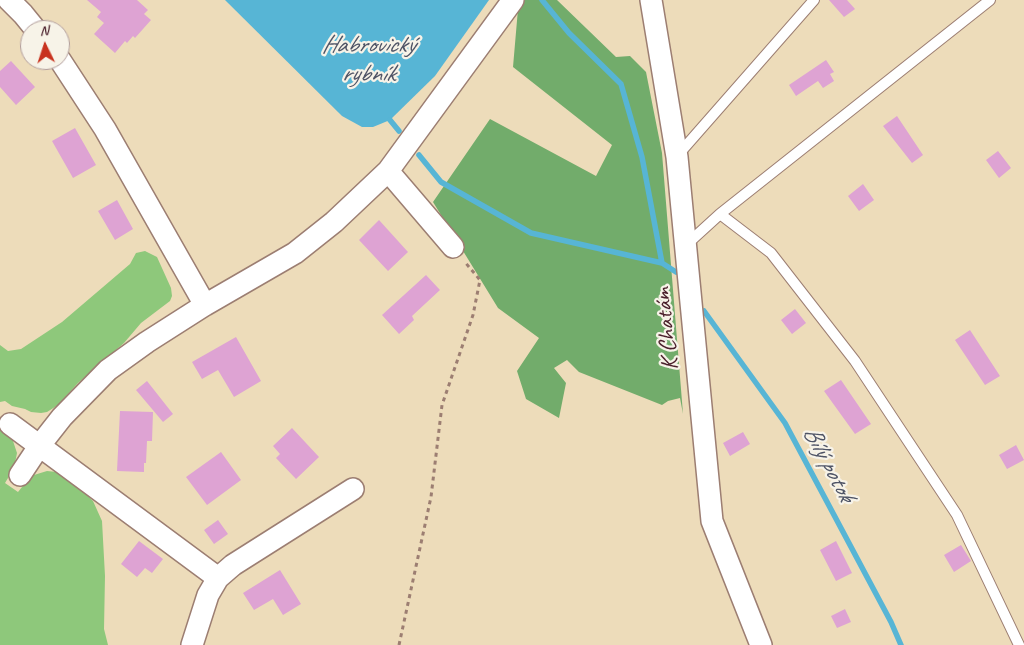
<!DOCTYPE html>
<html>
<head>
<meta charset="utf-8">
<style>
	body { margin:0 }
	#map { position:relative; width:1024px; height:645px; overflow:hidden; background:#eddcba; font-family:Caveat,sans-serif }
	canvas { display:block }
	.north { position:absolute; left:20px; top:20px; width:50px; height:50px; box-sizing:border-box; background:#f7f3e8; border:1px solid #b29e9c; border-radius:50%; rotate:356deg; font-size:14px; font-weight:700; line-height:20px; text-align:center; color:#4a1f2b }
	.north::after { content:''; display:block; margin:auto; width:18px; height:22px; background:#c8321e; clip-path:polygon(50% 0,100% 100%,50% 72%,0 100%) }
</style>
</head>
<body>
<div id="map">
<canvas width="1024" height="645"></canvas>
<div class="north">N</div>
</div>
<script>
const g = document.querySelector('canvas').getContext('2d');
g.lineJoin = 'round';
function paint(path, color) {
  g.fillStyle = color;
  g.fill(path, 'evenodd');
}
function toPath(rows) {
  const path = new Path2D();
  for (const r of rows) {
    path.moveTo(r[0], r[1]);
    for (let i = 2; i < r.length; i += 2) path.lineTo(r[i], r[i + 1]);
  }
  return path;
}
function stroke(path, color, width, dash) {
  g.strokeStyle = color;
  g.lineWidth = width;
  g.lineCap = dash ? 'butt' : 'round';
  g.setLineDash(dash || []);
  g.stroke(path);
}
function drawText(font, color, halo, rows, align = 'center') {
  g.font = font + ' Caveat,sans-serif';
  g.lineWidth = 4.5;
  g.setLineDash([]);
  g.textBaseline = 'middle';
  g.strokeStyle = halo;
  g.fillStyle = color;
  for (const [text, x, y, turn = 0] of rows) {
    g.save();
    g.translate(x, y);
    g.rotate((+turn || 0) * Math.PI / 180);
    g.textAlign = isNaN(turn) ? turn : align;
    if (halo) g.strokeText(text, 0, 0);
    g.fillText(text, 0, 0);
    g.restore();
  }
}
const green = toPath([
	[145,251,157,257,171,288,172,296,170,301,141,323,124,343,78,383,58,405,47,412,41,413,31,412,25,409,12,406,5,401,0,402,0,345,8,351,21,349,62,322,130,264,136,253],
	[0,426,12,438,17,453,14,468,5,483,18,492,26,482,34,475,47,471,57,472,67,476,93,501,102,521,105,576,104,629,108,645,0,645]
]);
const forest = toPath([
	[525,0,557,0,616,57,630,56,646,72,662,153,683,414,680,398,668,401,662,405,579,372,567,360,554,368,566,383,559,418,526,399,517,371,539,338,498,308,433,202,490,119,596,176,612,145,513,67,518,9]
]);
const water = toPath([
	[225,0,489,0,435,76,390,120,373,127,362,127,342,116]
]);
const stream = toPath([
	[542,0,569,33,621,84,642,157,662,263,676,272],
	[390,120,399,131],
	[419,155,441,182,531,233,662,263],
	[704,311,785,423,891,622,901,645]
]);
const building = toPath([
	[87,0,137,0,148,10,144,14,151,20,135,38,133,36,127,43,125,41,115,53,94,34,104,23,97,17,101,12],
	[829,0,847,0,855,9,844,17],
	[826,60,834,72,830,74,834,81,823,88,818,81,796,96,789,85],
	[11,61,35,87,16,105,0,87,0,71],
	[897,116,923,155,912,163,883,126],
	[75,128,96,165,73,178,52,141],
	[998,151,1011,168,999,178,986,160],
	[863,184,874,200,859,211,848,196],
	[117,200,133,229,115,240,98,211],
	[379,220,408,252,388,271,359,240],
	[426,275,440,290,412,316,414,320,399,334,382,315],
	[795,309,806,323,792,334,781,320],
	[970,330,1000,376,985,385,955,340],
	[236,337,261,381,234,397,218,370,202,379,192,362],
	[841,380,871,424,855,434,824,391],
	[147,381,173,414,163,422,136,390],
	[120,411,153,412,152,441,147,441,146,463,144,463,144,472,117,471],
	[292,428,319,457,296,479,276,458,280,454,273,446],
	[743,432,750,444,730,456,723,443],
	[1016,445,1024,460,1007,469,999,455],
	[221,452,241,480,207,505,186,477],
	[218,520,228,534,214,544,204,530],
	[139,541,163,559,152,573,145,568,137,577,121,564],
	[836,541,852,573,836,581,820,550],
	[961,545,971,561,954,572,944,555],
	[280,570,301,604,283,615,273,599,254,610,243,593],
	[845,609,851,622,837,628,831,616]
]);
const path = toPath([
	[399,645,431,497,442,405,473,315,480,280,464,261]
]);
const lane = toPath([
	[677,156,814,0],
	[720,214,771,253,855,361,957,515,1019,645],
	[686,245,720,214,990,0]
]);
const street = toPath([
	[9,0,23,14,36,30],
	[651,0,677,157,712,521,761,645],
	[60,60,105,129,205,305],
	[453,247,388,171,513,0],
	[10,424,218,578],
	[20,475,40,445,62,417,108,370,147,342,205,305,295,253,334,222,388,171],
	[192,645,208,595,218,578,233,565,353,489]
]);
const streetNames = [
	["K Chatám",667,329,-96]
];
const waterNames = [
	["Habrovický",368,45],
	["rybník",368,74],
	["Bílý potok",828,464,62]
];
paint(green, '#8ec87b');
paint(forest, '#72ac6b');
paint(water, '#57b5d5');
stroke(stream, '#57b5d5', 5.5);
paint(building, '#dea3d3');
stroke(lane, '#9c7e72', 12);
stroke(street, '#9c7e72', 24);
stroke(path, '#9c7e72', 3, [4, 4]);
stroke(lane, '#fff', 10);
stroke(street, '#fff', 21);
drawText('24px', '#4a1f2b', '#f7f3e8', streetNames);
drawText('italic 25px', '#4f5466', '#f7f3e8', waterNames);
</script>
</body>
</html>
